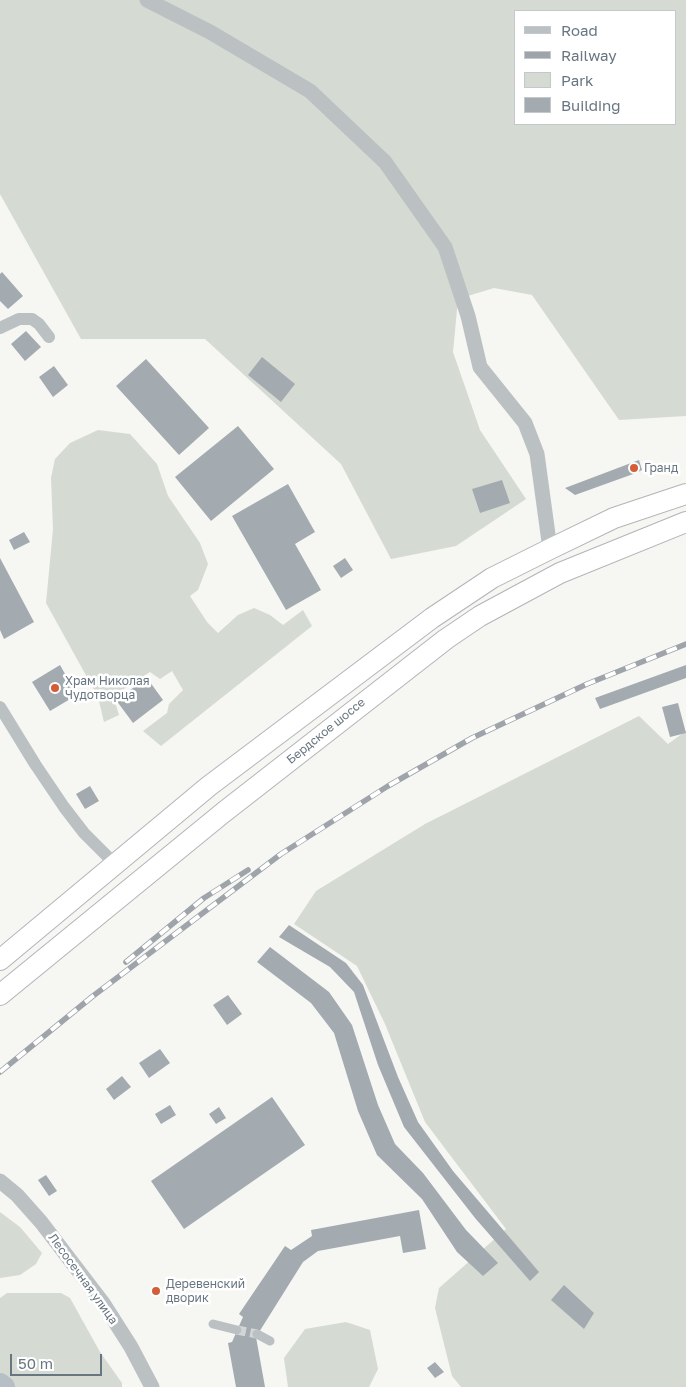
<!DOCTYPE html>
<html>
<head>
<meta charset="utf-8">
<style>
	body { margin:0 }
	#map { position:relative; width:686px; height:1387px; overflow:hidden; background:#f6f6f3; font-family:"Golos Text",sans-serif }
	canvas { display:block }
	.legend { position:absolute; left:514px; top:10px; width:162px; height:115px; box-sizing:border-box; background:#fff; border:1px solid #c3c8cd; margin:0; padding:6px 9px; list-style:none; font-size:15px; color:#687681 }
	.legend li { display:flex; align-items:center; gap:10px; height:25px }
	.legend b { width:25px; border:1px solid #c3c8cd }
	.scale { position:absolute; left:10px; top:1354px; width:92px; height:22px; box-sizing:border-box; border:2px solid #687681; border-top:0; padding-left:6px; font-size:15px; line-height:18px; white-space:nowrap; color:#687681; -webkit-text-stroke:4px #fff; paint-order:stroke }
</style>
</head>
<body>
<div id="map">
<canvas width="686" height="1387"></canvas>
<ul class="legend">
<li><b style="height:6px;background:#bbc0c3"></b>Road</li>
<li><b style="height:6px;background:#9ea4a9"></b>Railway</li>
<li><b style="height:14px;background:#d5dad3"></b>Park</li>
<li><b style="height:14px;background:#a3abb0"></b>Building</li>
</ul>
<div class="scale">50 m</div>
</div>
<script>
const g = document.querySelector('canvas').getContext('2d');
g.lineJoin = 'round';
function paint(path, color) {
  g.fillStyle = color;
  g.fill(path, 'evenodd');
}
function toPath(rows) {
  const path = new Path2D();
  for (const r of rows) {
    path.moveTo(r[0], r[1]);
    for (let i = 2; i < r.length; i += 2) path.lineTo(r[i], r[i + 1]);
  }
  return path;
}
function stroke(path, color, width, dash) {
  g.strokeStyle = color;
  g.lineWidth = width;
  g.lineCap = dash ? 'butt' : 'round';
  g.setLineDash(dash || []);
  g.stroke(path);
}
function drawText(font, color, halo, rows, align = 'center') {
  g.font = font + ' "Golos Text",sans-serif';
  g.lineWidth = 5;
  g.setLineDash([]);
  g.textBaseline = 'middle';
  g.strokeStyle = halo;
  g.fillStyle = color;
  for (const [text, x, y, turn = 0] of rows) {
    g.save();
    g.translate(x, y);
    g.rotate((+turn || 0) * Math.PI / 180);
    g.textAlign = isNaN(turn) ? turn : align;
    if (halo) g.strokeText(text, 0, 0);
    g.fillText(text, 0, 0);
    g.restore();
  }
}
const green = toPath([
	[0,0,686,0,686,416,619,420,532,295,494,288,458,299,453,352,480,430,526,499,456,546,391,559,341,464,205,339,81,339,0,194],
	[515,11,675,11,675,124,515,124],
	[98,430,130,434,157,464,168,496,200,543,208,564,198,590,190,596,207,622,218,633,238,615,254,608,270,615,283,625,303,610,312,626,161,746,143,731,167,713,169,704,183,690,172,671,160,679,150,672,113,696,119,715,104,722,98,697,46,603,53,529,51,478,55,459,70,443],
	[639,716,668,744,686,731,686,1387,461,1387,452,1376,435,1308,439,1288,506,1229,425,1122,385,1024,357,966,294,924,316,891,425,824],
	[0,1212,20,1227,42,1253,36,1264,20,1275,0,1278],
	[7,1293,61,1293,70,1298,100,1352,122,1383,122,1387,0,1387,0,1298],
	[346,1322,370,1330,378,1369,369,1387,288,1387,284,1358,305,1329]
]);
const river = toPath([
	[0,1384,4,1387]
]);
const building = toPath([
	[2,272,23,296,8,309,0,301,0,274],
	[26,331,41,347,25,361,11,344],
	[262,357,295,384,281,402,248,375],
	[146,359,209,428,179,455,116,386],
	[54,366,68,385,53,397,39,377],
	[238,426,274,469,211,521,175,477],
	[639,460,642,470,636,473,575,495,565,488],
	[502,480,510,503,480,513,472,489],
	[288,484,315,532,295,544,321,590,286,610,232,516],
	[24,532,30,542,14,550,9,540],
	[0,558,34,622,4,639,0,630],
	[345,558,353,570,341,578,333,566],
	[60,665,77,695,50,711,32,682],
	[686,665,686,678,600,709,595,698],
	[147,678,163,700,133,723,116,700],
	[678,703,686,733,670,737,662,707],
	[90,786,99,801,85,809,76,794],
	[289,925,346,963,363,985,398,1077,418,1122,453,1171,539,1272,530,1281,475,1218,404,1127,378,1065,354,992,330,967,279,937],
	[270,947,329,992,352,1025,378,1105,395,1144,423,1173,466,1230,498,1263,483,1276,457,1252,422,1199,377,1155,358,1111,334,1033,311,1003,257,962],
	[228,995,242,1014,227,1025,213,1005],
	[160,1049,170,1063,149,1078,139,1063],
	[122,1076,131,1087,114,1100,106,1089],
	[272,1097,305,1145,184,1229,151,1181],
	[170,1105,176,1115,161,1124,155,1114],
	[219,1107,226,1118,216,1124,209,1114],
	[46,1175,57,1191,49,1196,38,1180],
	[419,1210,426,1249,403,1253,400,1236,318,1251,303,1262,256,1337,265,1387,236,1387,228,1343,232,1342,243,1317,239,1314,285,1246,291,1250,312,1236,311,1230],
	[564,1285,594,1313,584,1329,551,1300],
	[435,1362,444,1372,435,1378,427,1368]
]);
const pedestrianTunnel = toPath([
	[237,1330,257,1334]
]);
const pedestrian = toPath([
	[213,1324,237,1330],
	[257,1334,270,1341]
]);
const minor = toPath([
	[0,328,19,319,32,319,39,324,49,337],
	[0,707,35,764,64,807,84,833,115,864]
]);
const tertiary = toPath([
	[147,0,210,32,310,91,385,162,445,247,468,316,480,367,525,423,537,454,550,549],
	[0,1181,17,1195,41,1222,103,1303,131,1347,152,1387]
]);
const trunk = toPath([
	[0,960,209,786,432,618,492,578,550,549,614,518,686,494],
	[0,995,224,812,446,639,480,616,560,573,686,522]
]);
const rail = toPath([
	[126,962,204,898,248,870],
	[0,1072,93,996,281,854,388,786,472,738,587,684,686,644]
]);
const markers = [
	[634,468,5,"#d25d37"],
	[55,688,5,"#d25d37"],
	[156,1291,5,"#d25d37"]
];
const poiNames = [
	["Гранд",644,468],
	["Храм Николая",65,681],
	["Чудотворца",65,695],
	["Деревенский",166,1284],
	["дворик",166,1298]
];
const streetNames = [
	["Бердское шоссе",326,731,-39],
	["Лесосечная улица",83,1279,54]
];
paint(green, '#d5dad3');
stroke(river, '#b6c0c4', 22);
paint(building, '#a3abb0');
stroke(pedestrianTunnel, '#d2d6d6', 9, [9, 4.5]);
stroke(trunk, '#b1b5b8', 22);
stroke(pedestrian, '#bbc0c3', 9);
stroke(minor, '#bbc0c3', 12);
stroke(tertiary, '#bbc0c3', 15);
stroke(trunk, '#fff', 20);
stroke(rail, '#9ea4a9', 5.5);
stroke(rail, '#fff', 4, [11]);
for (const [x, y, r, color] of markers) {
  const dot = new Path2D();
  dot.arc(x, y, r, 0, 2 * Math.PI);
  g.fillStyle = color;
  g.fill(dot);
  stroke(dot, '#fff', 2);
}
drawText('12px', '#687681', '#fff', poiNames, 'left');
drawText('12px', '#687681', '#fff', streetNames);
</script>
</body>
</html>
